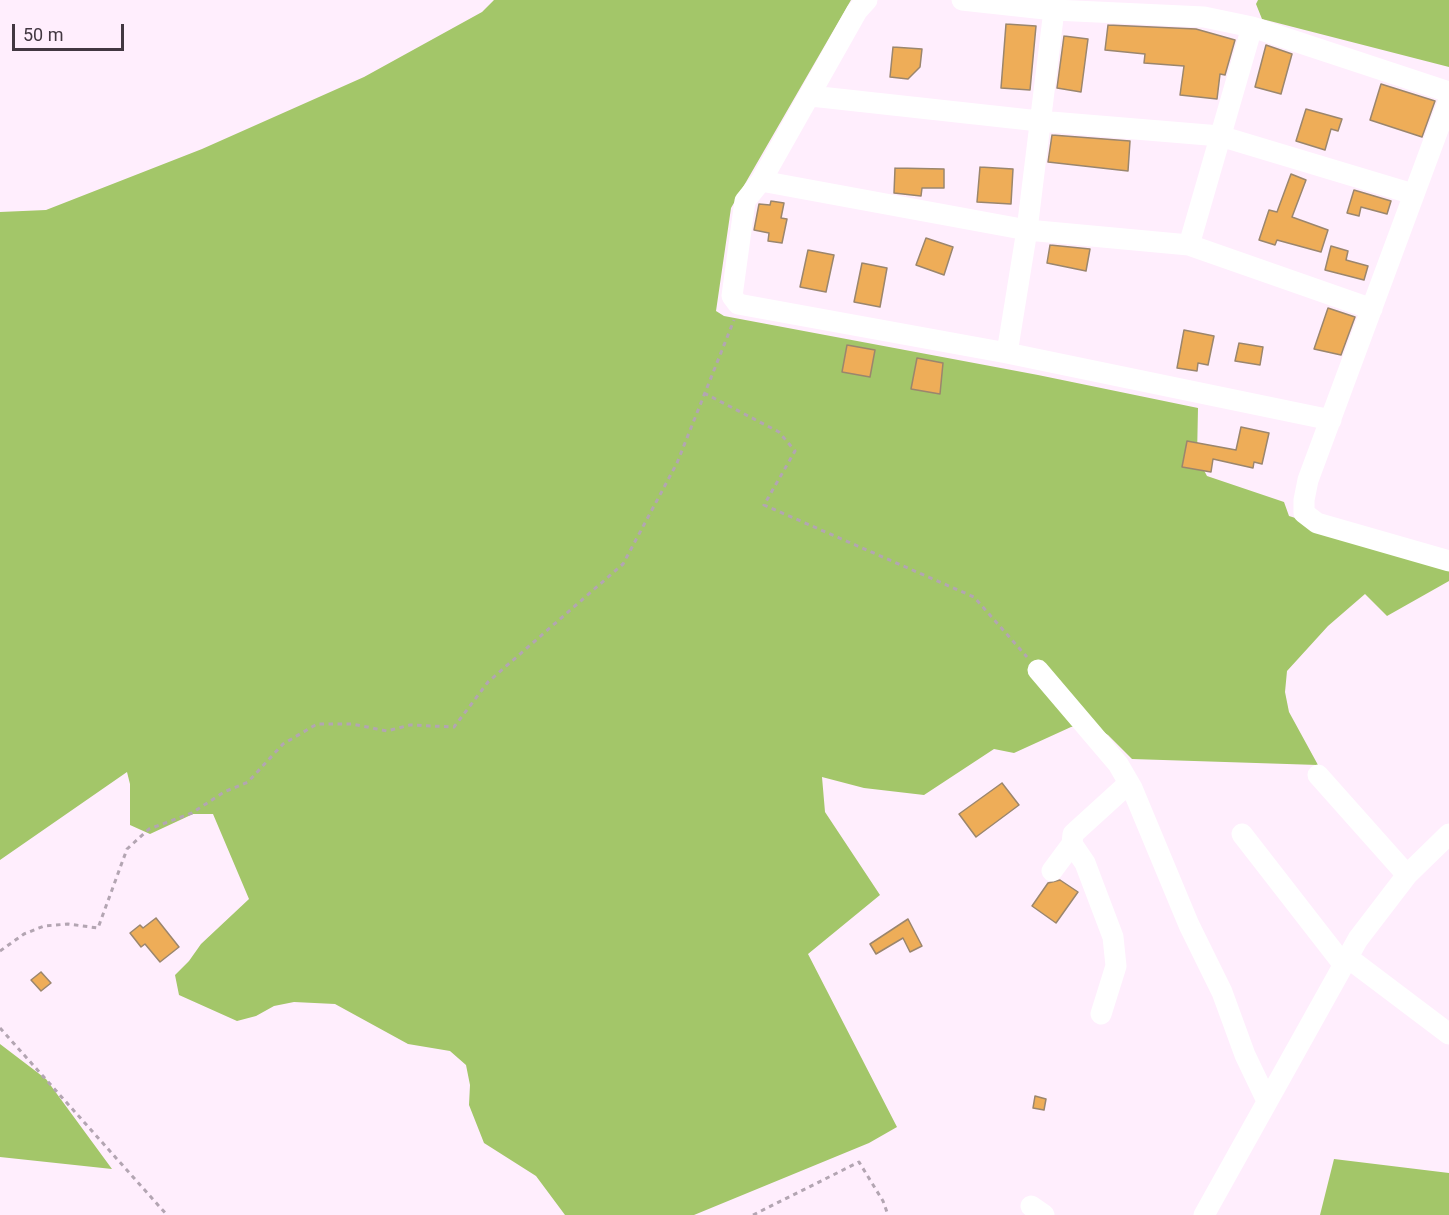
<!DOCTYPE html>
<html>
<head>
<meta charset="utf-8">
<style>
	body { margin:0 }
	#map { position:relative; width:1449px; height:1215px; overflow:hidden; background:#ffeefd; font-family:Roboto,sans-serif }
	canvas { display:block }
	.scale { position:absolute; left:12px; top:24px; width:112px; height:27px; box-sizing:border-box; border:3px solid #423741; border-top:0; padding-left:8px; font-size:18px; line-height:21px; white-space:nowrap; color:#423741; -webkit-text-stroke:4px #ffeefd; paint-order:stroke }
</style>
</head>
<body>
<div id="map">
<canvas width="1449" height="1215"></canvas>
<div class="scale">50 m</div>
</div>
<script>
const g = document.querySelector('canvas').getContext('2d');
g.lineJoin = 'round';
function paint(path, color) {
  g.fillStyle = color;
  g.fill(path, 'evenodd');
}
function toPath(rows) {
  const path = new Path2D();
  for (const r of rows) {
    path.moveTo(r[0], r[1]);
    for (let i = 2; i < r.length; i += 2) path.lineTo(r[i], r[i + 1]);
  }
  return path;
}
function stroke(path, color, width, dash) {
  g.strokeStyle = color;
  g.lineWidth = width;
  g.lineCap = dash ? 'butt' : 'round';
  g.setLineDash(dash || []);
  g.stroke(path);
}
const forest = toPath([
	[494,0,851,0,731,208,716,311,724,316,1038,375,1198,408,1197,457,1207,476,1284,502,1289,516,1449,567,1449,581,1387,616,1365,594,1328,626,1287,671,1285,692,1289,712,1318,765,1132,759,1108,735,1091,724,1071,727,1014,753,994,749,924,795,864,788,822,777,825,812,880,895,808,954,897,1127,869,1143,694,1215,565,1215,536,1176,484,1143,469,1105,470,1085,466,1065,450,1051,408,1044,335,1004,294,1002,274,1006,256,1016,237,1021,179,995,175,975,189,961,201,944,249,899,213,814,193,814,150,834,130,825,130,784,127,772,0,860,0,212,46,210,202,149,364,77,482,12],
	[1258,0,1449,0,1449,67,1262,19,1256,4],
	[0,1044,46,1079,112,1169,0,1157],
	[1334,1159,1449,1173,1449,1215,1320,1215]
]);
const building = toPath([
	[1006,24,1036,26,1030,90,1001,88,1006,24],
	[1108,25,1196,29,1235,40,1225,75,1220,74,1217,99,1180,95,1184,66,1144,63,1145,54,1105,50,1108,25],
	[1064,36,1088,39,1081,92,1057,88,1064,36],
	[1266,45,1292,54,1281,94,1255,87,1266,45],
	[893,47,922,49,920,67,908,79,890,77,893,47],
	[1381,84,1435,101,1422,137,1370,120,1381,84],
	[1306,109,1342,119,1338,131,1331,129,1325,150,1296,141,1306,109],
	[1052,135,1130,141,1128,171,1048,162,1052,135],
	[980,167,1013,169,1011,204,977,202,980,167],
	[895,168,944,169,944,188,922,188,921,196,894,193,895,168],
	[1291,174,1306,180,1292,217,1328,230,1321,252,1277,240,1275,245,1259,240,1269,210,1277,212,1291,174],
	[1354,190,1391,201,1387,214,1361,207,1359,216,1347,213,1354,190],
	[771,201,784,203,781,218,787,219,782,243,768,241,769,233,754,230,759,204,770,205,771,201],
	[926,238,953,247,944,275,916,265,926,238],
	[1050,245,1090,249,1086,271,1047,263,1050,245],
	[1331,246,1348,251,1346,260,1368,266,1364,280,1325,270,1331,246],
	[808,250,834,255,826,292,800,287,808,250],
	[862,263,887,268,880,307,854,302,862,263],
	[1328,308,1355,317,1341,355,1314,349,1328,308],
	[1184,330,1214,336,1208,365,1198,363,1197,371,1177,368,1184,330],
	[1239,343,1263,347,1260,365,1235,361,1239,343],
	[847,345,875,350,870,377,842,372,847,345],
	[917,358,943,363,940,394,911,389,917,358],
	[1241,427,1269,433,1262,464,1254,462,1253,468,1213,459,1211,472,1182,467,1187,441,1236,450,1241,427],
	[1002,783,1019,805,976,837,959,814,1002,783],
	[1060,880,1078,892,1056,923,1032,906,1048,883,1060,880],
	[156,918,179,947,160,962,145,944,141,947,130,933,140,925,143,928,156,918],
	[908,919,922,946,910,952,903,938,876,954,870,944,908,919],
	[41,972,51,983,41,991,31,980,41,972],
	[1035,1096,1046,1099,1044,1110,1033,1108,1035,1096]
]);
const path = toPath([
	[704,393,779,432,795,451,764,505,974,597,1027,657],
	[0,951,24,934,44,926,68,924,98,928,127,849,149,829,192,813,224,792,248,782,283,744,317,724,352,724,387,731,410,725,454,727,488,682,623,564,677,463,734,320],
	[0,1028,167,1215],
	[753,1215,859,1162,883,1201,888,1215]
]);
const minor = toPath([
	[867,0,857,11,761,181,745,201,732,296,738,304,1007,353,1331,420],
	[962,0,1054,10,1204,17,1252,27,1449,92],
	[811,96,1039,121,1220,136,1413,194],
	[1449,100,1308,480,1304,500,1304,513,1317,523,1449,561],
	[761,181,1027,230,1189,245,1372,309],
	[1189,245,1252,27],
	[1007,353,1027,230,1054,10],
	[1038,670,1118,764,1132,788,1189,925,1222,992,1245,1055,1267,1101],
	[1318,775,1407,875],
	[1242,834,1343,964],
	[1052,871,1072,844],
	[1347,957,1449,1034],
	[1101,1014,1116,966,1113,937,1085,863,1072,844,1073,834,1129,783],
	[1031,1206,1044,1215],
	[1204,1215,1358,939,1407,875,1449,834]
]);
paint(forest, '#a3c669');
paint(building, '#eead58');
stroke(building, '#9b866d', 1.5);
stroke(path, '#b3a5b2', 3, [4.5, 4.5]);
stroke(minor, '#fff', 21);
</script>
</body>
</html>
